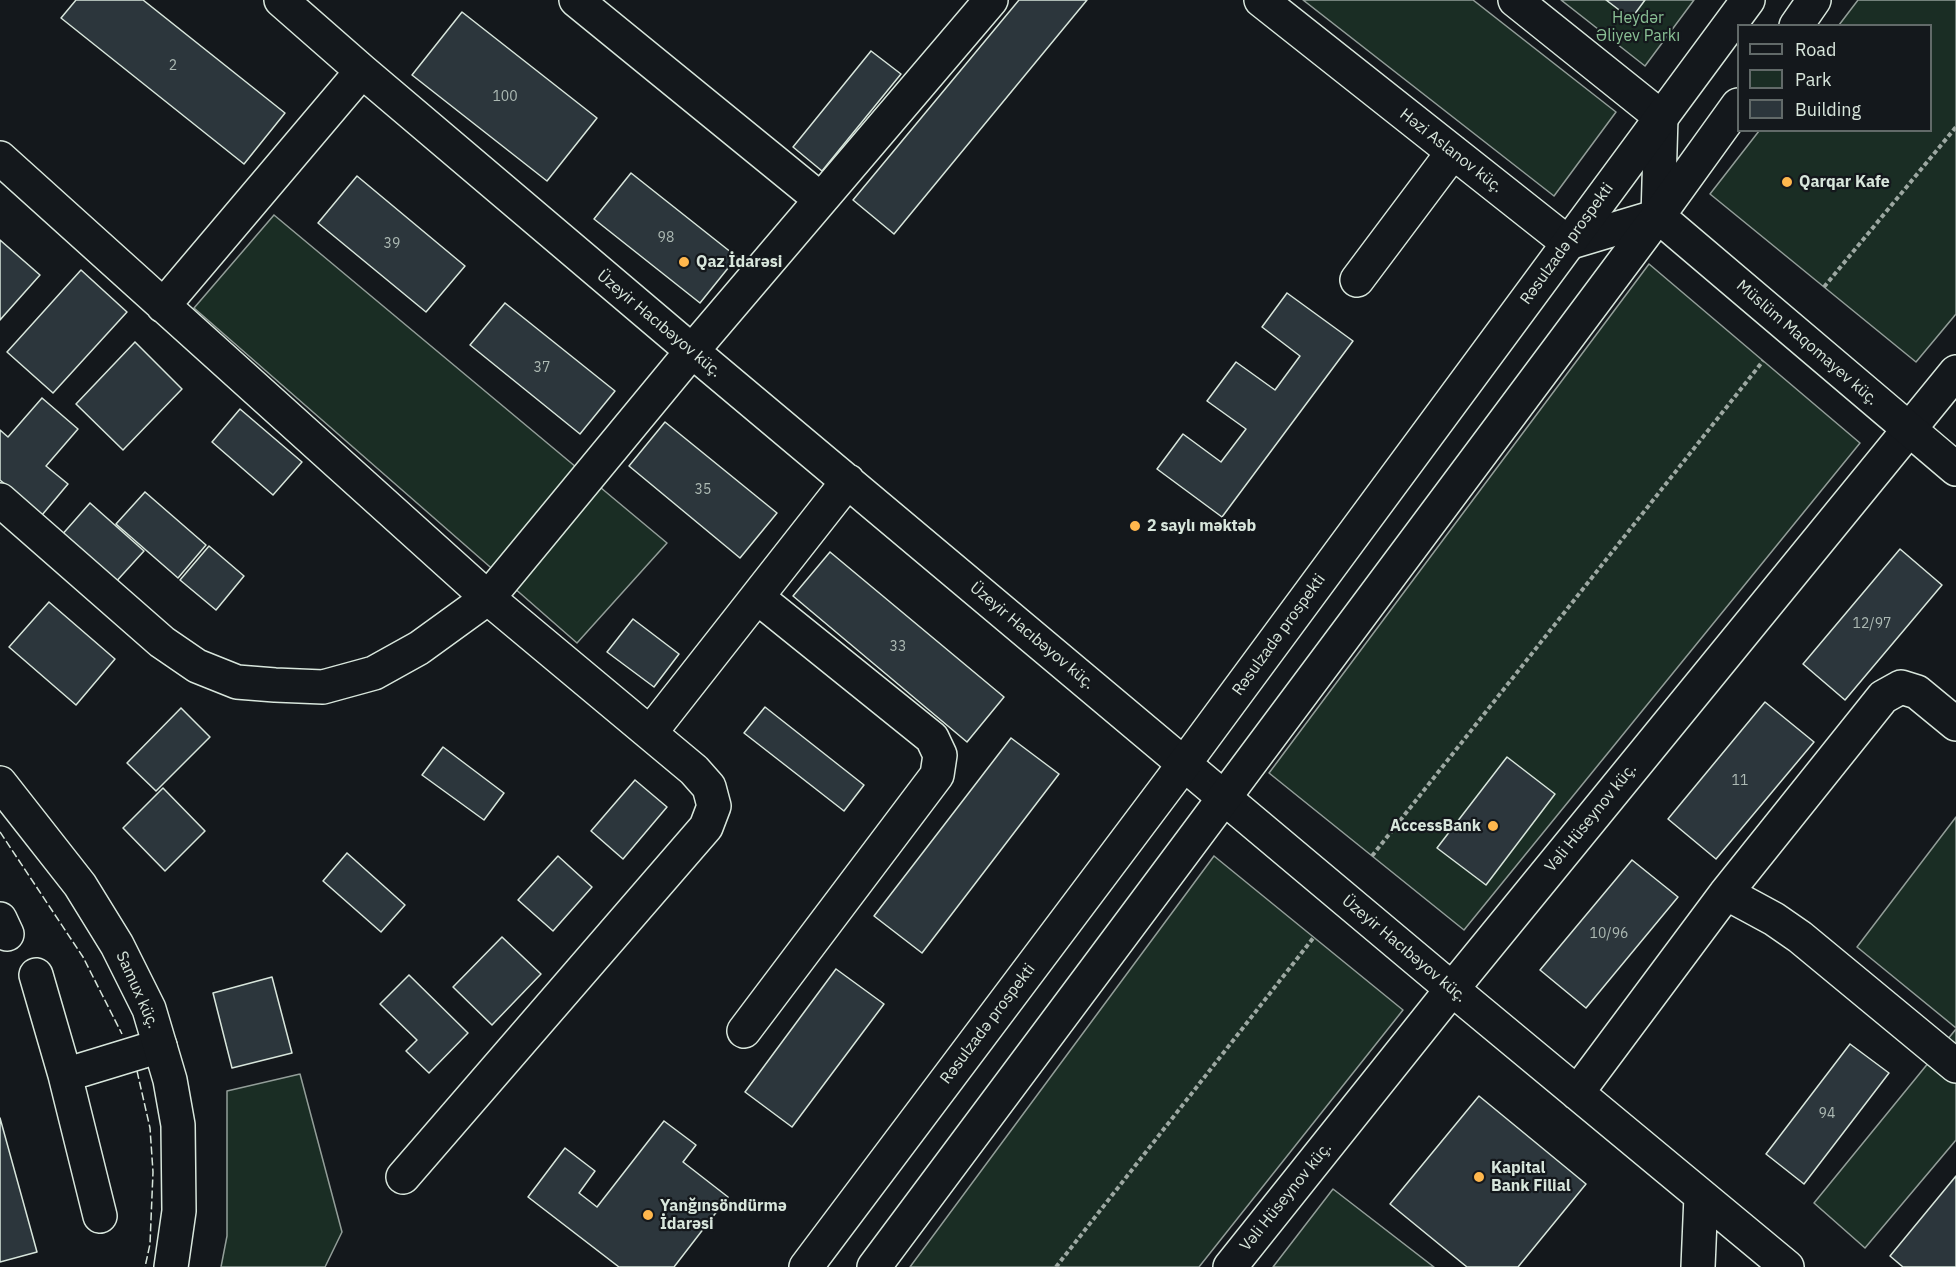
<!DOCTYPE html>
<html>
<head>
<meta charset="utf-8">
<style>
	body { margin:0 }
	#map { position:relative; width:1956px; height:1267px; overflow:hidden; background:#14181c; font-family:"IBM Plex Sans",sans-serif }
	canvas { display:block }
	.legend { position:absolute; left:1737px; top:24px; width:195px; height:108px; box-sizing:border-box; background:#14181c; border:2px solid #626a69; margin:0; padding:8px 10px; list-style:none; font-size:18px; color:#d8e6dc }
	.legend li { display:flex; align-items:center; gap:12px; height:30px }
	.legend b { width:30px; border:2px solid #626a69 }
</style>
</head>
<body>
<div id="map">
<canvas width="1956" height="1267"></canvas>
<ul class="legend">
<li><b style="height:8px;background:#14181c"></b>Road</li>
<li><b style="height:16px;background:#1a2d24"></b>Park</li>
<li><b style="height:16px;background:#2c363c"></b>Building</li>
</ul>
</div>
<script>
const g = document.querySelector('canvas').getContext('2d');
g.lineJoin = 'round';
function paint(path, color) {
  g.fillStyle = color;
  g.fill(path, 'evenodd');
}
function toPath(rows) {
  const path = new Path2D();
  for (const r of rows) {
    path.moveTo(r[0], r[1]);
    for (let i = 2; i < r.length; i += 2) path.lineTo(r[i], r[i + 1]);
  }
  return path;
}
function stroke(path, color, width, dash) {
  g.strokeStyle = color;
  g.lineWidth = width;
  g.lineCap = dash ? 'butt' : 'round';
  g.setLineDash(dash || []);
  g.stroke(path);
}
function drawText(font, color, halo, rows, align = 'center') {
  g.font = font + ' "IBM Plex Sans",sans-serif';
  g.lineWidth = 4.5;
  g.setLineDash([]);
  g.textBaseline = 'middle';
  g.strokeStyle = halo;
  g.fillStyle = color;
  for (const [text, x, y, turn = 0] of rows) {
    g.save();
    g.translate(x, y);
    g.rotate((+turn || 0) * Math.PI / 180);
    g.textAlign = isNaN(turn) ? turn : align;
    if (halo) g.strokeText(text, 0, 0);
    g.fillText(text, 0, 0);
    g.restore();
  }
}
const green = toPath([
	[1303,0,1473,0,1616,112,1554,196,1303,0],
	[1561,0,1694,0,1645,66,1561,0],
	[1858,0,1956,0,1956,314,1916,362,1710,194,1759,131,1930,130,1930,26,1839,25,1858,0],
	[274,215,667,543,577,643,194,308,274,215],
	[1649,264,1860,443,1464,930,1269,773,1649,264],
	[1956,817,1956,1028,1857,947,1956,817],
	[1214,856,1403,1010,1199,1267,910,1267,1214,856],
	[1956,1029,1956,1140,1865,1248,1814,1203,1956,1029],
	[300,1074,342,1232,325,1267,221,1267,227,1236,227,1091,300,1074],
	[1333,1189,1434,1267,1273,1267,1333,1189]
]);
const building = toPath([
	[76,0,143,0,285,113,244,164,61,18,76,0],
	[1019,0,1087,0,894,234,853,200,1019,0],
	[1606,0,1645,0,1631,19,1606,0],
	[462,12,597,118,547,181,412,75,462,12],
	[871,51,901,74,822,171,793,147,871,51],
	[631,173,737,257,700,303,594,219,631,173],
	[357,176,465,266,426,312,318,223,357,176],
	[0,240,40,275,0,320,0,240],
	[81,270,127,312,53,393,7,352,81,270],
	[1287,293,1353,341,1222,517,1157,469,1183,434,1221,462,1246,429,1207,401,1236,362,1275,390,1300,356,1262,327,1287,293],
	[505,303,615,391,580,434,470,345,505,303],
	[135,342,182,389,123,450,76,404,135,342],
	[42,398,78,429,46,466,68,484,42,515,0,480,0,430,8,437,42,398],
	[240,409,302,462,273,495,212,442,240,409],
	[665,422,777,513,740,558,629,466,665,422],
	[145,492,206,545,178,578,116,524,145,492],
	[90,503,144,551,113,585,60,537,90,503],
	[209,546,244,576,216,610,180,580,209,546],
	[1900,549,1942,585,1845,700,1803,664,1900,549],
	[830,552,1004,697,967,742,793,596,830,552],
	[49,602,115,659,76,705,9,647,49,602],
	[633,619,679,654,654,687,607,652,633,619],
	[1765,702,1814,742,1716,859,1668,819,1765,702],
	[765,707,864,785,844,811,744,733,765,707],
	[181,708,210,737,156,791,127,763,181,708],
	[1011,738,1059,774,922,953,874,916,1011,738],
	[443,747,504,793,484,820,422,775,443,747],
	[1507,757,1555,794,1486,885,1437,848,1507,757],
	[635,780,667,807,623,859,591,831,635,780],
	[163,788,205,831,165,871,123,828,163,788],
	[347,853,405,905,381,932,323,881,347,853],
	[558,856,592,887,553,931,518,900,558,856],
	[1632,860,1678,897,1586,1008,1540,970,1632,860],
	[502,937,541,974,492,1025,453,987,502,937],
	[836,969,884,1004,792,1127,745,1092,836,969],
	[409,975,468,1033,429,1073,406,1051,417,1040,380,1004,409,975],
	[272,977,292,1053,232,1068,213,993,272,977],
	[1850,1044,1889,1073,1804,1184,1766,1154,1850,1044],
	[1479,1096,1586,1184,1518,1267,1467,1267,1390,1204,1479,1096],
	[0,1118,37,1252,0,1262,0,1118],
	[664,1121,696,1145,683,1162,728,1197,674,1267,619,1267,528,1197,565,1148,595,1171,579,1193,597,1207,664,1121],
	[1956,1176,1956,1267,1903,1267,1890,1256,1956,1176]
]);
const path = toPath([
	[1824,287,1956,127],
	[1372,856,1763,361],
	[1056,1267,1314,937]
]);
const minor = toPath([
	[281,0,362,71,692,351,1452,989,1787,1267],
	[576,0,820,199],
	[1261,0,1568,243,1658,216,1661,117,1515,0],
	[0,158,488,598,694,770,709,787,714,806,706,827,403,1177],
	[1357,280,1453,152],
	[163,306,362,71],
	[0,500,162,642,197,666,237,682,275,685,323,687,374,673,419,648,488,598,692,351,991,0],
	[650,733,848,481],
	[1726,893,1774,919,1800,937,1956,1066],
	[0,919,7,934],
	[36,975,65,1075,100,1216],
	[744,1031,937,775,940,755,932,738,757,597],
	[65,1075,160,1046],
	[1577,1093,1726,893,1883,697,1901,687,1917,692,1956,724],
	[1230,1267,1452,989,1956,372],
	[1698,1267,1701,1196]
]);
const major = toPath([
	[1796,26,1814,0],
	[1658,216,1956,469],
	[0,783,80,885,117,945,149,1009,170,1080,178,1125,179,1211,171,1267],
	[806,1267,1184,764,1748,0],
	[874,1267,1658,216,1738,105]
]);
const fence = toPath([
	[0,832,83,957,122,1034],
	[137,1071,150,1128,153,1172,150,1244,145,1267]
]);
const markers = [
	[1787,182,6,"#ffb74d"],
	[684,262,6,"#ffb74d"],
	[1135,526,6,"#ffb74d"],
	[1493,826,6,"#ffb74d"],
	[1479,1177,6,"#ffb74d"],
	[648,1215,6,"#ffb74d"]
];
const numberNames = [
	["2",173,66],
	["100",505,97],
	["98",666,238],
	["39",392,244],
	["37",542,368],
	["35",703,490],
	["12/97",1872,624],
	["33",898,647],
	["11",1740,781],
	["10/96",1609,934],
	["94",1827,1114]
];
const parkNames = [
	["Heydər",1638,18],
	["Əliyev Parkı",1638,36]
];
const streetNames = [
	["Həzi Aslanov küç.",1451,151,38],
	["Rəsulzadə prospekti",1567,244,-54],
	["Üzeyir Hacıbəyov küç.",659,324,40],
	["Müslüm Maqomayev küç.",1807,343,41],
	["Rəsulzadə prospekti",1279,635,-54],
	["Üzeyir Hacıbəyov küç.",1032,636,40],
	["Vəli Hüseynov küç.",1591,818,-51],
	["Üzeyir Hacıbəyov küç.",1404,949,40],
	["Samux küç.",137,990,66],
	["Rəsulzadə prospekti",988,1024,-53],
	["Vəli Hüseynov küç.",1286,1197,-51]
];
const poiNames = [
	["Qarqar Kafe",1799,182],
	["Qaz İdarəsi",696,262],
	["2 saylı məktəb",1147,526],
	["AccessBank",1481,826,"right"],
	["Kapital",1491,1168],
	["Bank Filial",1491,1186],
	["Yanğınsöndürmə",660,1206],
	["İdarəsi",660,1224]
];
paint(green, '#1a2d24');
stroke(green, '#939e99', 1.5);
paint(building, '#2c363c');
stroke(building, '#d8e6dc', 1.5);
stroke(minor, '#d8e6dc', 36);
stroke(major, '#d8e6dc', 36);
stroke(path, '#9da8a2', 4, [4.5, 3]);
stroke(minor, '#14181c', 33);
stroke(major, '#14181c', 33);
stroke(fence, '#d8e6dc', 1.5, [8, 3]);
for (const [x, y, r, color] of markers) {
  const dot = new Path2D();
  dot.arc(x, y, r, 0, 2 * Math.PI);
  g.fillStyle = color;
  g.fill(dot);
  stroke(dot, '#14181c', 2);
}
drawText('14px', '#adbab4', null, numberNames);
drawText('16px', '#8ac095', '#14181c', parkNames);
drawText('16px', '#d8e6dc', '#14181c', streetNames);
drawText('bold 16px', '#d8e6dc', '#14181c', poiNames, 'left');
</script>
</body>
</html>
